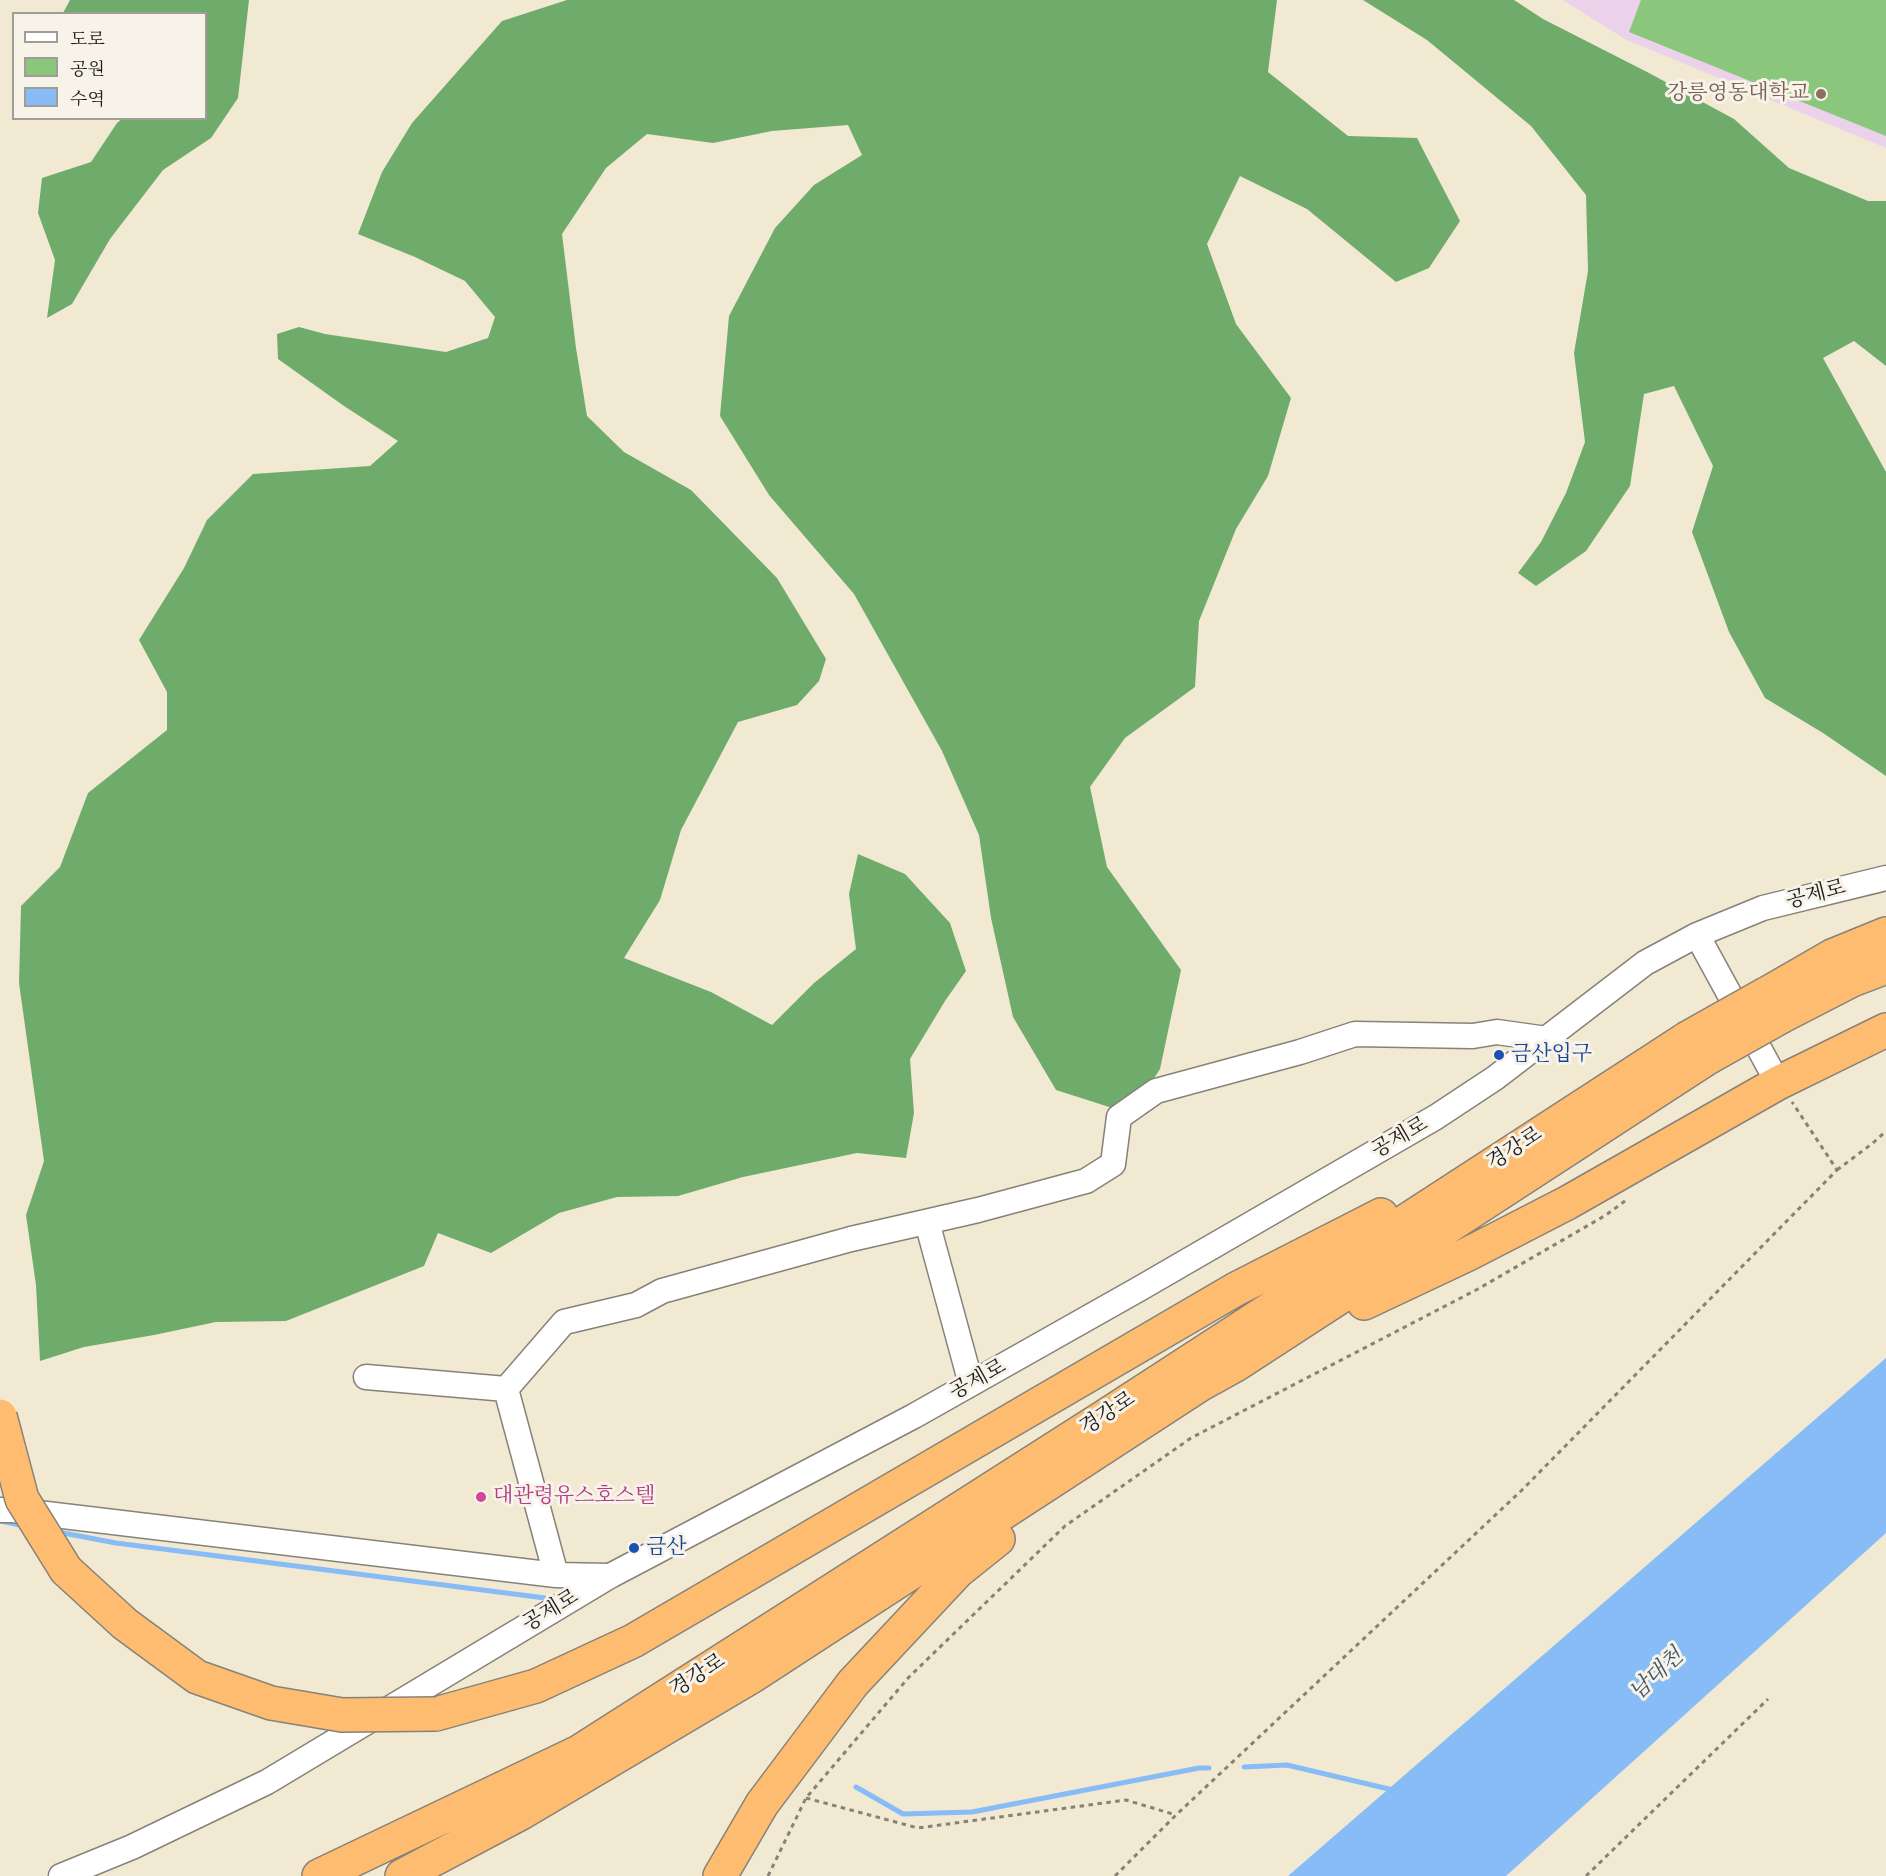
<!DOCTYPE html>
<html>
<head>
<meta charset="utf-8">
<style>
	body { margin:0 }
	#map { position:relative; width:1886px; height:1876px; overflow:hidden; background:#f2e9d3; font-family:"IM FELL Great Primer","Noto Serif KR",serif }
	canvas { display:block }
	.legend { position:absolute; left:12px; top:12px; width:195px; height:108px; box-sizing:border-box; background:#f7f3e8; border:2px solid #9f9d96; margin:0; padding:8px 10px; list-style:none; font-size:18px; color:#1c1c1c }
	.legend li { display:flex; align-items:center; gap:12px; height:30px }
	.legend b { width:30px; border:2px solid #9f9d96 }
</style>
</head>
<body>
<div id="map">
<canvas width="1886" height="1876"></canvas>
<ul class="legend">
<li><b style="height:8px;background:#fff"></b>도로</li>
<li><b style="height:16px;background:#8ac77c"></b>공원</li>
<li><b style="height:16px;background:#87bcf6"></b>수역</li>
</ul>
</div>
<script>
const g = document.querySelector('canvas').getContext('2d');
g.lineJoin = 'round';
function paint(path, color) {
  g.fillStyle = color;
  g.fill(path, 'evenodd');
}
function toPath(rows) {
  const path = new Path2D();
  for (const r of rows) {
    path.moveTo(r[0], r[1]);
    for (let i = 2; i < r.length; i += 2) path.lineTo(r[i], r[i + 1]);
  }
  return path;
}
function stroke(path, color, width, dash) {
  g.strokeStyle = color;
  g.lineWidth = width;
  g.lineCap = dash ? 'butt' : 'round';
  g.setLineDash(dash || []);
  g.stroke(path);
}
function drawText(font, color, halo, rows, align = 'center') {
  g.font = font + ' "IM FELL Great Primer","Noto Serif KR",serif';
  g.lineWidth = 6;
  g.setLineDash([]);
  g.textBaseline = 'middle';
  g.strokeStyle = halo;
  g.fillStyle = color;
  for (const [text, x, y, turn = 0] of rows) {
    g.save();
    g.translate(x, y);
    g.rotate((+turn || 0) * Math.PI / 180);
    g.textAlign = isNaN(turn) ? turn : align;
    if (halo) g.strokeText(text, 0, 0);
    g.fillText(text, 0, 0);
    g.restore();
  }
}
const built = toPath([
	[1563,0,1886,0,1886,148,1625,39]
]);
const green = toPath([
	[1641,0,1886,0,1886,136,1629,32]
]);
const forest = toPath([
	[70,0,249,0,238,98,211,138,163,170,110,239,72,304,47,318,55,260,38,213,42,178,91,162,117,123,122,119,206,118,206,14,63,13],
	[567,0,1277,0,1268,72,1348,136,1417,138,1460,221,1429,268,1396,282,1307,209,1240,176,1207,244,1236,324,1291,398,1268,476,1236,529,1199,621,1195,687,1125,738,1090,787,1107,867,1181,970,1160,1069,1131,1114,1056,1090,1013,1017,991,918,979,835,942,751,854,594,769,495,720,416,729,316,775,228,814,185,862,155,848,125,772,131,713,143,647,134,606,168,562,234,576,348,587,416,624,452,691,490,777,578,826,659,819,681,797,705,738,722,681,830,660,900,624,958,711,992,772,1025,814,983,856,949,849,894,858,854,905,874,950,923,966,971,945,1001,910,1059,914,1113,906,1158,857,1153,743,1177,678,1196,617,1197,559,1213,491,1253,438,1233,424,1266,286,1321,216,1322,154,1335,84,1347,40,1361,36,1285,26,1215,44,1161,19,983,21,906,60,867,88,793,167,730,167,692,139,640,184,568,207,520,253,474,370,466,398,441,344,406,278,359,277,334,299,327,325,334,446,352,488,338,495,317,465,281,415,257,358,234,382,172,412,123,502,21],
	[1363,0,1514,0,1543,19,1649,73,1734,119,1789,168,1868,201,1886,201,1886,366,1854,341,1823,358,1886,472,1886,776,1823,733,1765,698,1729,632,1692,532,1713,466,1674,386,1644,394,1630,486,1586,551,1536,586,1518,573,1541,542,1566,493,1585,442,1574,353,1588,271,1586,195,1531,126,1427,40]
]);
const water = toPath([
	[1886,1358,1886,1533,1506,1876,1288,1876]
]);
const stream = toPath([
	[0,1521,25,1526],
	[58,1532,116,1543,545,1598],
	[1244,1767,1287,1765,1393,1790],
	[856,1787,903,1814,972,1812,1199,1768,1209,1768]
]);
const path = toPath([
	[1837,1170,1873,1143,1886,1131],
	[806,1798,918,1828,1126,1800,1176,1815],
	[768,1876,806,1798,909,1677,1065,1526,1191,1438,1478,1289,1606,1215,1625,1201],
	[1115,1876,1176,1815,1522,1490,1837,1170,1792,1102],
	[1586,1876,1768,1699]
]);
const minor = toPath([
	[1697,935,1778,1083],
	[927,1222,971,1384],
	[366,1377,506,1389],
	[0,1510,13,1510,556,1575,610,1576],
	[556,1575,506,1389,564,1322,636,1305,662,1291,851,1239,978,1210,1086,1181,1113,1164,1119,1117,1156,1091,1300,1052,1355,1034,1473,1036,1497,1032,1547,1039],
	[61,1876,132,1847,267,1782,610,1576,914,1416,1139,1289,1436,1117,1495,1078,1645,963,1697,935,1763,908,1886,878]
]);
const highway = toPath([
	[1766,994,1832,956,1886,934],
	[1782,1016,1852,980,1886,967],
	[1364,1303,1468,1254,1567,1203,1778,1083,1886,1030],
	[436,1714,536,1686,633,1641,1236,1289,1381,1215],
	[319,1876,579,1752,1101,1419,1686,1039],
	[402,1876,521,1813,754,1675,1201,1384,1237,1364,1709,1057],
	[720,1876,762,1804,853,1683,958,1571,998,1539]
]);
const highwayBridge = toPath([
	[1686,1039,1766,994],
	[1709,1057,1782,1016],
	[0,1416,22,1499,66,1570,125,1624,197,1677,271,1703,342,1715,436,1714]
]);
const markers = [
	[1821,94,6,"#8d6e63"],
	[1499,1055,6,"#1a4fb4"],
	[481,1497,6,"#d1479c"],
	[634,1548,6,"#1a4fb4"]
];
const educationNames = [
	["강릉영동대학교",1809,94]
];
const streetNames = [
	["공제로",1816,895,-14],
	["공제로",1400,1138,-30],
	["경강로",1515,1149,-33],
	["공제로",978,1380,-29],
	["경강로",1108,1414,-33],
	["공제로",551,1611,-31],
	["경강로",698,1676,-33]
];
const transitNames = [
	["금산입구",1511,1055],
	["금산",646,1548]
];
const hotelNames = [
	["대관령유스호스텔",493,1497]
];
const waterNames = [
	["남대천",1657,1675,-43]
];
paint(built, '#ecd1ea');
paint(green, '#8ac77c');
paint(forest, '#6fac6c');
paint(water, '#87bcf6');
stroke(stream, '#87bcf6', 5);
stroke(minor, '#878278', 27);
stroke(highway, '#878278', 36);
stroke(path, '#878278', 3, [4.5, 4.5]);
stroke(minor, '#fff', 24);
stroke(highway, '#febc70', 33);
stroke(highwayBridge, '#878278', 36, []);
stroke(highwayBridge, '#febc70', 33);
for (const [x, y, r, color] of markers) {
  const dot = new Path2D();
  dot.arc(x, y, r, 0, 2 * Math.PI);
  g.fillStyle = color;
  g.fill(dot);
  stroke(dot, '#f7f3e8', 2);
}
drawText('21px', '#785e54', '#f7f3e8', educationNames, 'right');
drawText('21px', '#1c1c1c', '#f7f3e8', streetNames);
drawText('21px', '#164399', '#f7f3e8', transitNames, 'left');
drawText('21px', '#b23c85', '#f7f3e8', hotelNames, 'left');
drawText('italic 22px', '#415468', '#f7f3e8', waterNames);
</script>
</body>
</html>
